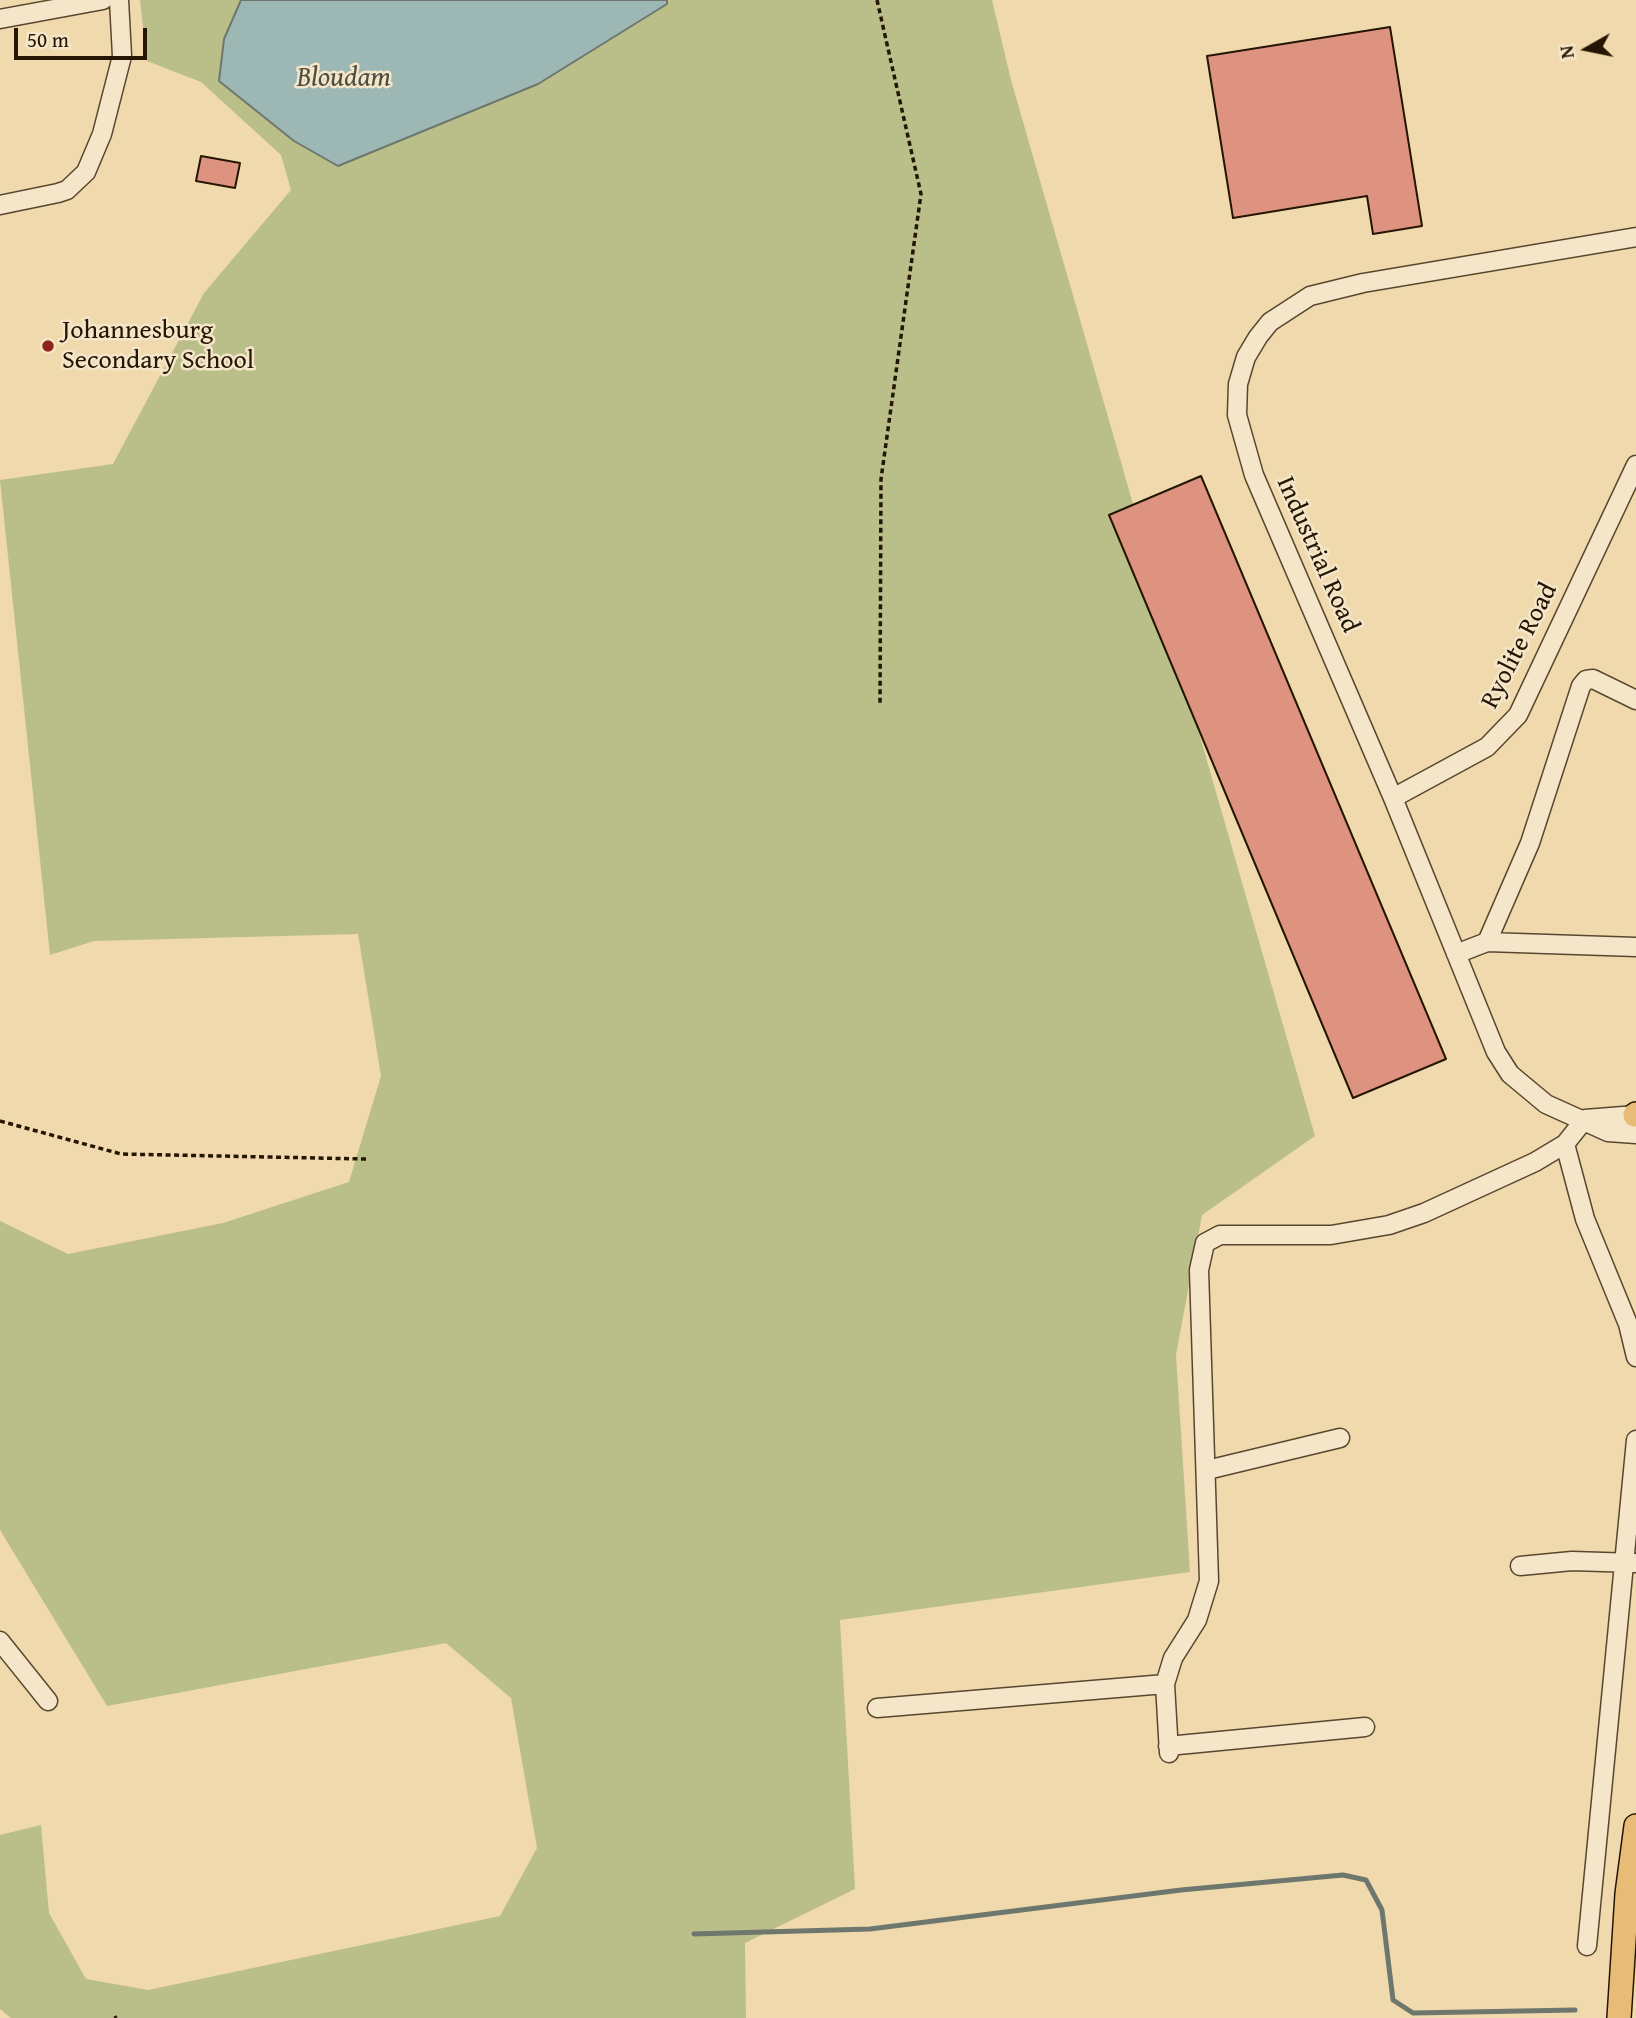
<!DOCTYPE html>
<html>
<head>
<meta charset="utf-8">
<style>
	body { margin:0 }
	#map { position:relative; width:1636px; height:2018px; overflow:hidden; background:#efd9ad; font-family:"Gentium Book Plus",serif }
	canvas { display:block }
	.north { position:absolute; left:1552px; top:14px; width:70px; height:70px; -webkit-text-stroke:5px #f5e6ca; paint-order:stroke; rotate:261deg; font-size:19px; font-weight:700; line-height:28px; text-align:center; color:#251603 }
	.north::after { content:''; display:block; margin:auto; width:24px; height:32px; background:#251603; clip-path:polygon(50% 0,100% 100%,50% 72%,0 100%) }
	.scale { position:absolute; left:14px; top:28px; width:133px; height:32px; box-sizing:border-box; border:4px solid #251603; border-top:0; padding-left:9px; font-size:21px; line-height:24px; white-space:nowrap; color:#251603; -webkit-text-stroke:5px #f5e6ca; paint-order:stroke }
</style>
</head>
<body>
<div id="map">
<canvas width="1636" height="2018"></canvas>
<div class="north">N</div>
<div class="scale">50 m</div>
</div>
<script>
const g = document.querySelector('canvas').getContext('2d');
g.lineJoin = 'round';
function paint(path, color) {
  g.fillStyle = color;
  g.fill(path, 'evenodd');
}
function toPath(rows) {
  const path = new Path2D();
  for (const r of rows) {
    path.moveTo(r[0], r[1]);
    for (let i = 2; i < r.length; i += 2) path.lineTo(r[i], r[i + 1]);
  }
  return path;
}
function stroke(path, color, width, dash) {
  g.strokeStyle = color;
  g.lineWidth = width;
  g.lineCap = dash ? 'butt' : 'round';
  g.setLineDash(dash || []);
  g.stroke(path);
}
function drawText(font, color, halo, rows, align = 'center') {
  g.font = font + ' "Gentium Book Plus",serif';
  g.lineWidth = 5;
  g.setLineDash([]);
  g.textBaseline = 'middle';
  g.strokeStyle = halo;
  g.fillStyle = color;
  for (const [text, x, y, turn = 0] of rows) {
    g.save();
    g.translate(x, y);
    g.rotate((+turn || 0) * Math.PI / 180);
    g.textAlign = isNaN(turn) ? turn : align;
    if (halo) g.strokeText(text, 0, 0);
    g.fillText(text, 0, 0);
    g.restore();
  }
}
const green = toPath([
	[140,0,992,0,1011,80,1315,1136,1202,1215,1176,1355,1190,1572,840,1620,855,1889,745,1943,746,2018,11,2018,0,2009,0,1835,41,1825,49,1913,86,1979,148,1990,500,1916,537,1848,511,1698,446,1643,107,1706,0,1530,0,1221,68,1254,223,1223,349,1182,381,1076,358,934,94,941,50,955,0,480,113,464,204,293,291,190,281,155,201,82,147,61]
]);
const water = toPath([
	[241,0,667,0,667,4,538,84,338,166,294,141,219,81,224,39,241,0]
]);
const stream = toPath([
	[694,1934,870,1929,1181,1890,1343,1875,1366,1880,1382,1910,1393,2000,1413,2013,1575,2010]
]);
const building = toPath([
	[1390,27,1422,226,1373,234,1367,196,1233,218,1207,56,1390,27],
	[201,156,240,163,235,188,196,181,201,156],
	[1201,476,1446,1059,1353,1098,1109,515,1201,476]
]);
const path = toPath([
	[877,0,921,194,881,479,880,705],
	[0,1121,121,1154,366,1159],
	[115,2016,116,2018]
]);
const minor = toPath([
	[0,19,103,0],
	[0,205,58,193,67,190,86,172,102,134,122,56,119,0],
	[1636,237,1363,283,1310,296,1270,322,1258,337,1246,357,1238,384,1237,415,1254,475,1393,798,1496,1052,1510,1074,1546,1104,1608,1132,1636,1134],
	[1393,798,1487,747,1518,715,1636,465],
	[1487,942,1530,843,1581,686,1586,680,1593,679,1636,700],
	[1456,954,1487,942,1636,947],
	[1565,1144,1585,1219,1628,1324,1636,1357],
	[1207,1470,1340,1438],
	[1520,1566,1572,1561,1635,1563],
	[0,1641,48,1701],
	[877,1708,1165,1684],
	[1168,1746,1365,1727],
	[1169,1753,1165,1684,1173,1658,1197,1620,1209,1581,1199,1270,1205,1243,1220,1235,1331,1235,1389,1225,1424,1213,1535,1162,1565,1144,1585,1119,1636,1115],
	[1587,1946,1636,1440]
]);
const major = toPath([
	[1635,1115,1636,1114],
	[1619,2018,1627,1894,1636,1826]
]);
const markers = [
	[48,346,7,"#8f2418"]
];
const poiNames = [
	["Johannesburg",62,331],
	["Secondary School",62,361]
];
const streetNames = [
	["Industrial Road",1317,555,66],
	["Ryolite Road",1520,646,-63]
];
const waterNames = [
	["Bloudam",344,79]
];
paint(green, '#babf89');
paint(water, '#9db8b4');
stroke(water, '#6d776d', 2);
stroke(stream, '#6d776d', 5);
paint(building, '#dd9380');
stroke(building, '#251603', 2);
stroke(minor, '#58472e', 21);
stroke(major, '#251603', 26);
stroke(path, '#251603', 3.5, [5, 3.5]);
stroke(minor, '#f5e6ca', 18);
stroke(major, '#e8bc76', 23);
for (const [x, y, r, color] of markers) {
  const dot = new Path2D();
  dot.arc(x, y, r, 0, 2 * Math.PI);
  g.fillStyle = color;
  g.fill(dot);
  stroke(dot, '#f5e6ca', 2.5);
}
drawText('26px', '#251603', '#f5e6ca', poiNames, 'left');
drawText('26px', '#251603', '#f5e6ca', streetNames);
drawText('italic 28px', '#4f4f41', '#f5e6ca', waterNames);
</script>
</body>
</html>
